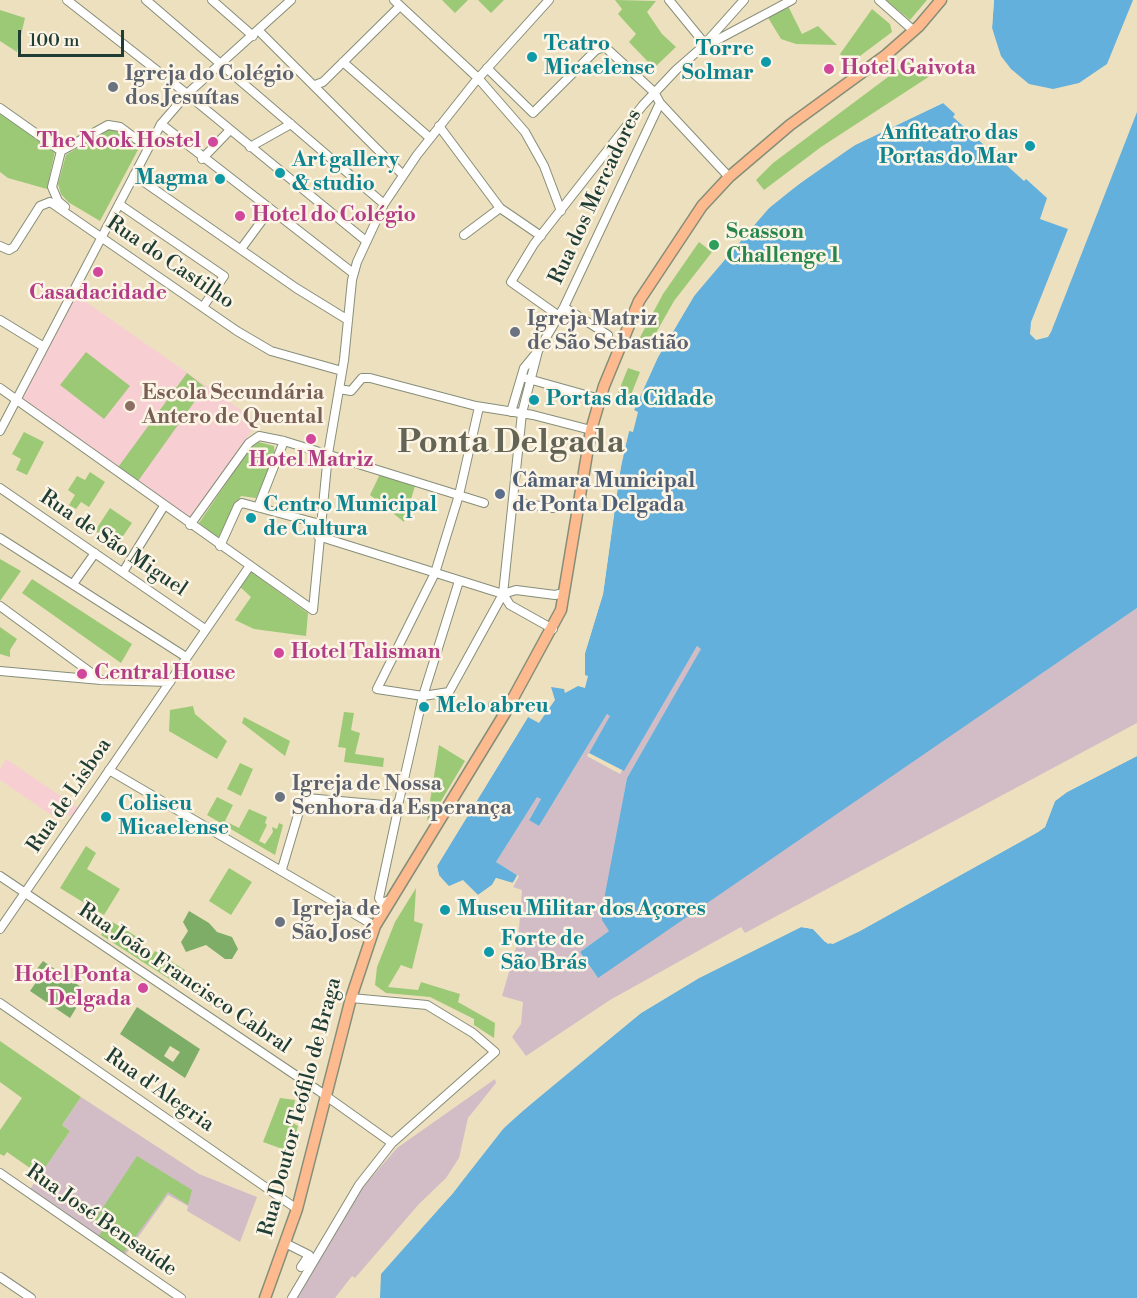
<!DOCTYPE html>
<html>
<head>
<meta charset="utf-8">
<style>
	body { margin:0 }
	#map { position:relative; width:1137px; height:1298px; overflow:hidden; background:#ede0be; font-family:"Libre Bodoni",serif }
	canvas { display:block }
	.scale { position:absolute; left:18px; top:30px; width:106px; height:27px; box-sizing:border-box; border:3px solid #1f3d34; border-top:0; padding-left:8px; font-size:18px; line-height:21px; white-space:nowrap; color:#1f3d34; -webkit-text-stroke:4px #fcf5e5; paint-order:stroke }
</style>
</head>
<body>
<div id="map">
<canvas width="1137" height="1298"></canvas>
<div class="scale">100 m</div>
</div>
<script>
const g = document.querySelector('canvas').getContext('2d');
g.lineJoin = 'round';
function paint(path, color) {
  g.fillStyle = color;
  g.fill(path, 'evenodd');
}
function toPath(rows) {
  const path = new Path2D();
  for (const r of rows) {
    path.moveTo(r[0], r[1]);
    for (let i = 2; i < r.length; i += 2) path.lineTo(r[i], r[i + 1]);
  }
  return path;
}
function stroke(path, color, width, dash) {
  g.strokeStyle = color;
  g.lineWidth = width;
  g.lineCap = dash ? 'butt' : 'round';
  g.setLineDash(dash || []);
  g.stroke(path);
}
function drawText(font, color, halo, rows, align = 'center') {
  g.font = font + ' "Libre Bodoni",serif';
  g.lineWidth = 5;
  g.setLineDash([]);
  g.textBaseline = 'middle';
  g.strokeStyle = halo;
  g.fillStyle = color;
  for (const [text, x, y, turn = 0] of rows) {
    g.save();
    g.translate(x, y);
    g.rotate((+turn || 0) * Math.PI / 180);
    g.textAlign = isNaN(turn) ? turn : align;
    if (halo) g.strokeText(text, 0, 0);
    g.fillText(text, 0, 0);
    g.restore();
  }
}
const built = toPath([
	[76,295,258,422,189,521,19,400],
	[6,759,77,807,80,811,74,819,57,807,51,815,0,780,0,769]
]);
const industrial = toPath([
	[1137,608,1137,723,745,933,741,927,610,1000,526,1056,512,1037,521,1024,523,1002,502,996,518,941,522,890,513,887,519,876,496,862,537,796,541,799,529,819,539,826,607,714,611,716,587,756,620,774,697,646,702,649,627,778,603,910,609,931,580,952,597,977],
	[495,1079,496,1083,468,1118,459,1158,446,1178,419,1204,355,1278,352,1276,335,1298,295,1298,334,1228,362,1188,397,1148],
	[81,1097,199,1174,257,1197,240,1242,187,1211,188,1206,168,1195,124,1257,28,1192,70,1131,62,1125]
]);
const green = toPath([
	[442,0,468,0,455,13],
	[478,0,504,0,491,13],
	[615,0,656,1,647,12,662,34,676,47,654,68,629,42,636,34,618,14,622,9],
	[886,0,927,0,910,20],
	[788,6,802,34,818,26,837,45,796,44,781,39,767,16],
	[872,9,890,24,892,32,848,65,840,54],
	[0,10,25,18,17,52,0,41],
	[908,62,930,76,821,147,764,190,756,180,773,163],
	[0,112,55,151,47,189,8,178,0,172],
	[108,129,118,131,140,146,100,221,68,202,61,194,58,184,66,155],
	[699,242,712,252,674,301,648,347,638,341,663,294],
	[86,352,130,386,104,419,60,385],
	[628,368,640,372,629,400,617,395],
	[187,373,205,387,136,484,116,470],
	[24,432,44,442,27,475,16,470,21,459,12,454],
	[255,441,274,446,275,457,256,498,241,496,218,538,199,523],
	[90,472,105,482,89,507,81,502,76,509,69,505,75,495,68,490,77,476,85,480],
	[380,474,415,486,404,522,370,495],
	[110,508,132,523,121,539,109,530,104,537,95,531],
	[0,559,21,571,0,601],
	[250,571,308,613,306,636,254,629,235,620,251,597,239,586],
	[32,579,132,644,121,663,22,593],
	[0,627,17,639,10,650,10,657,0,654],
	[193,706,195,714,227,741,217,759,169,731,170,710],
	[344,712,354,713,351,730,360,733,355,754,384,758,383,767,344,762,346,748,338,747],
	[244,717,290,741,285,756,242,723],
	[439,745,465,761,429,821,427,820],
	[240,763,253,769,241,796,227,789],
	[217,797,233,805,225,821,239,828,249,809,267,817,265,823,267,825,259,841,265,844,273,832,272,827,277,829,279,823,283,825,275,855,207,815],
	[86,846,96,853,87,869,120,889,104,915,60,888],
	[229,868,252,882,231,915,209,901],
	[416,888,414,921,423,924,412,969,401,965,388,987,418,990,421,982,460,994,458,1002,495,1023,494,1038,474,1025,474,1019,430,997,386,993,375,985,377,967,395,922],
	[109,920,139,938,135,945,152,955,155,951,185,970,177,984,101,935],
	[0,1041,81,1097,62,1125,70,1131,40,1175,7,1152,4,1156,0,1154,0,1130,22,1098,0,1082],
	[280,1098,295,1100,291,1122,298,1126,291,1152,263,1142],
	[137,1156,192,1190,188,1205,168,1192,123,1254,98,1237,104,1228,94,1221]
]);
const forest = toPath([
	[189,911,209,923,217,932,232,937,238,949,232,959,225,959,206,945,186,952,181,942,188,931,183,922],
	[43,961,84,989,75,1002,78,1005,70,1018,30,991,39,978,33,974],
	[137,1007,200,1049,185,1078,120,1034],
	[170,1046,180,1052,173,1062,164,1056]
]);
const water = toPath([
	[994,0,1133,0,1107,64,1079,83,1053,89,1029,84,1011,69,1001,56,992,28],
	[943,103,955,114,953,117,1024,181,1026,179,1047,198,1040,219,1068,229,1031,322,1030,334,1036,340,1048,337,1051,332,1137,112,1137,608,598,978,580,952,609,931,602,920,602,910,627,778,701,649,697,646,624,771,589,753,610,716,607,714,539,826,529,820,541,799,537,797,496,862,517,875,513,883,496,878,492,885,478,895,463,881,449,887,439,875,437,866,528,717,539,723,555,700,551,687,564,689,565,693,578,686,585,688,588,676,585,675,585,653,603,594,622,459,629,431,633,432,638,412,634,410,658,357,694,296,728,253,769,208,792,189,855,145],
	[1137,756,1137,1298,380,1298,381,1274,453,1193,494,1137,546,1090,641,1013,699,978,801,927,813,929,825,942,833,944,858,932,1038,832,1045,827,1055,801,1067,792]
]);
const pier = toPath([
	[991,0,994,0,992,28,998,52,996,53,989,28],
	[940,101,943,103,855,145,823,165,769,208,694,296,658,357,634,410,631,409,656,356,691,295,767,206,821,163,853,143],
	[626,430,629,431,619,476,603,594,585,653,582,651,600,593,616,476],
	[525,715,528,717,437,866,439,876,449,886,463,880,478,895,492,885,496,878,512,883,519,876,513,886,498,881,479,898,462,884,448,889,437,877,435,865],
	[1137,753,1137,756,1067,792,1055,801,1045,827,1038,832,858,932,828,944,813,929,801,927,699,978,641,1013,507,1124,453,1193,377,1277,385,1264,451,1191,504,1122,639,1011,697,975,800,924,815,926,829,941,857,929,1037,829,1042,825,1052,800,1066,789]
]);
const minor = toPath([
	[67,0,187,94,366,241],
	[146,0,384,204],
	[212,0,253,36],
	[394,0,478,78,525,132,544,166,561,211],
	[669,0,705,44],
	[879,0,914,31],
	[259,31,403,175],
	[702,47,744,0],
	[343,62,430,138],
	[487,68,533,113,596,50,605,47,654,92,660,103,729,177],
	[315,85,323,82,400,6],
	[0,108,61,151],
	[161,124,353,273],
	[439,126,500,208,541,236],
	[250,147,291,124],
	[202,159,230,130],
	[134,175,296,288,348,320],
	[119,204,224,276,203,307],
	[65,207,58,201,52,187,61,151,108,125,120,127,147,147],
	[464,235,500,208],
	[0,246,9,250,14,247,40,206,50,202,237,331,271,351,342,371],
	[241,249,269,211],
	[564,307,608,335],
	[559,316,511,282,534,244,643,105,676,70,700,49,792,0],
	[0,320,44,347],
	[525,378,600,399],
	[0,388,313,610,328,454,344,360,352,280,357,262,384,204,417,155,474,83,549,0],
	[339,389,351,391,362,378,370,378,476,406,533,415,591,430],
	[479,407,459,495,435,573,377,689,423,696,449,692,503,594,522,413,538,351],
	[511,412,524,368,538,351,564,307,660,103],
	[0,431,161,124,187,94,291,0],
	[0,488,205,629],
	[513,502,553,508],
	[258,507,284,441],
	[190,525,249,443,259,436,284,441,484,503],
	[318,536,503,594,516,590,555,595,564,593],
	[0,538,186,657],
	[220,546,238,506,242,503,320,524],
	[123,572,164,506],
	[73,584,95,553],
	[503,594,510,605,553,629],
	[0,606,101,680],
	[0,671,101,680,170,682],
	[493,705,505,713],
	[109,770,375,926],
	[395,806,399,801,423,696,459,581],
	[282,869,301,805,307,798,395,806],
	[0,876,319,1091,392,1143],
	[390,900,382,903,379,898,397,814,395,806],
	[0,929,249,567],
	[0,1003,297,1209],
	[0,1173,181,1298],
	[285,1243,309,1255,301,1267],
	[0,1277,31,1298],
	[292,1298,359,1185,392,1143,495,1052,473,1033,427,1005,351,998]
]);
const major = toPath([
	[265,1298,297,1209,351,998,375,926,505,713,561,610,591,430,604,386,639,301,702,206,729,177,790,125,886,55,919,26,941,0]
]);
const markers = [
	[532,57,6,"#0f9aa8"],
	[766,62,6,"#0f9aa8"],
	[829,69,6,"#d1479c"],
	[113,87,6,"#6b7280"],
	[213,142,6,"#d1479c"],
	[1030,146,6,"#0f9aa8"],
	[280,173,6,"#0f9aa8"],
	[220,179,6,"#0f9aa8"],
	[240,216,6,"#d1479c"],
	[714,245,6,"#2e9e5b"],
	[98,272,6,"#d1479c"],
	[515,332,6,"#6b7280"],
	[534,400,6,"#0f9aa8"],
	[130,406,6,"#8d6e63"],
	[311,439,6,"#d1479c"],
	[500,494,6,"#5c6f8a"],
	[251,518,6,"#0f9aa8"],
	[279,653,6,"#d1479c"],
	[82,674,6,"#d1479c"],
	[424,707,6,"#0f9aa8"],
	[280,797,6,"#6b7280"],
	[106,817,6,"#0f9aa8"],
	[445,910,6,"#0f9aa8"],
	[280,922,6,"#6b7280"],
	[489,952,6,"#0f9aa8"],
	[143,988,6,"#d1479c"]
];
const cultureNames = [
	["Teatro",544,45],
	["Micaelense",544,69],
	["Torre",754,50,"right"],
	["Solmar",754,74,"right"],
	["Anfiteatro das",1018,134,"right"],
	["Portas do Mar",1018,158,"right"],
	["Art gallery",292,161],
	["& studio",292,185],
	["Magma",208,179,"right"],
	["Portas da Cidade",546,400],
	["Centro Municipal",263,506],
	["de Cultura",263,530],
	["Melo abreu",436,707],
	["Coliseu",118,805],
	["Micaelense",118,829],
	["Museu Militar dos Açores",457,910],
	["Forte de",501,940],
	["São Brás",501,964]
];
const hotelNames = [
	["Hotel Gaivota",841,69],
	["The Nook Hostel",201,142,"right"],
	["Hotel do Colégio",252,216],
	["Casadacidade",98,294,"center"],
	["Hotel Matriz",311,461,"center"],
	["Hotel Talisman",291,653],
	["Central House",94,674],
	["Hotel Ponta",131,976,"right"],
	["Delgada",131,1000,"right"]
];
const worshipNames = [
	["Igreja do Colégio",125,75],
	["dos Jesuítas",125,99],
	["Igreja Matriz",527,320],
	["de São Sebastião",527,344],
	["Igreja de Nossa",292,785],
	["Senhora da Esperança",292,809],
	["Igreja de",292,910],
	["São José",292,934]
];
const streetNames = [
	["Rua dos Mercadores",596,197,-65],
	["Rua do Castilho",170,263,34],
	["Rua de São Miguel",113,544,34],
	["Rua de Lisboa",70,796,-56],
	["Rua João Francisco Cabral",184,979,34],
	["Rua d'Alegria",159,1091,35],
	["Rua Doutor Teófilo de Braga",301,1107,-75],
	["Rua José Bensaúde",101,1221,35]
];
const leisureNames = [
	["Seasson",726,233],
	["Challenge 1",726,257]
];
const educationNames = [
	["Escola Secundária",142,394],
	["Antero de Quental",142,418]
];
const serviceNames = [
	["Câmara Municipal",512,482],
	["de Ponta Delgada",512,506]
];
const townNames = [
	["Ponta Delgada",511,444]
];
paint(built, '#f7cfd3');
paint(industrial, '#d2bdc7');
paint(green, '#9cc976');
paint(forest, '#7dad67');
paint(water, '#63b0dc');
paint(pier, '#ede0be');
stroke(minor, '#868e79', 10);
stroke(major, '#868e79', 13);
stroke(minor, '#fff', 8);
stroke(major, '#fcba8e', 10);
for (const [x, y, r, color] of markers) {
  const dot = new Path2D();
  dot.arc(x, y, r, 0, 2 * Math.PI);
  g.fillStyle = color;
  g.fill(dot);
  stroke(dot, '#fcf5e5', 2);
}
drawText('bold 21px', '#0d838f', '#fcf5e5', cultureNames, 'left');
drawText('bold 21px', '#b23c85', '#fcf5e5', hotelNames, 'left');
drawText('bold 21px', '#5b616d', '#fcf5e5', worshipNames, 'left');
drawText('21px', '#1f3d34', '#fcf5e5', streetNames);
drawText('bold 21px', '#27864d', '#fcf5e5', leisureNames, 'left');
drawText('bold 21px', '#785e54', '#fcf5e5', educationNames, 'left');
drawText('bold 21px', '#4e5e75', '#fcf5e5', serviceNames, 'left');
drawText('bold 33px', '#646454', '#fcf5e5', townNames);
</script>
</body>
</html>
